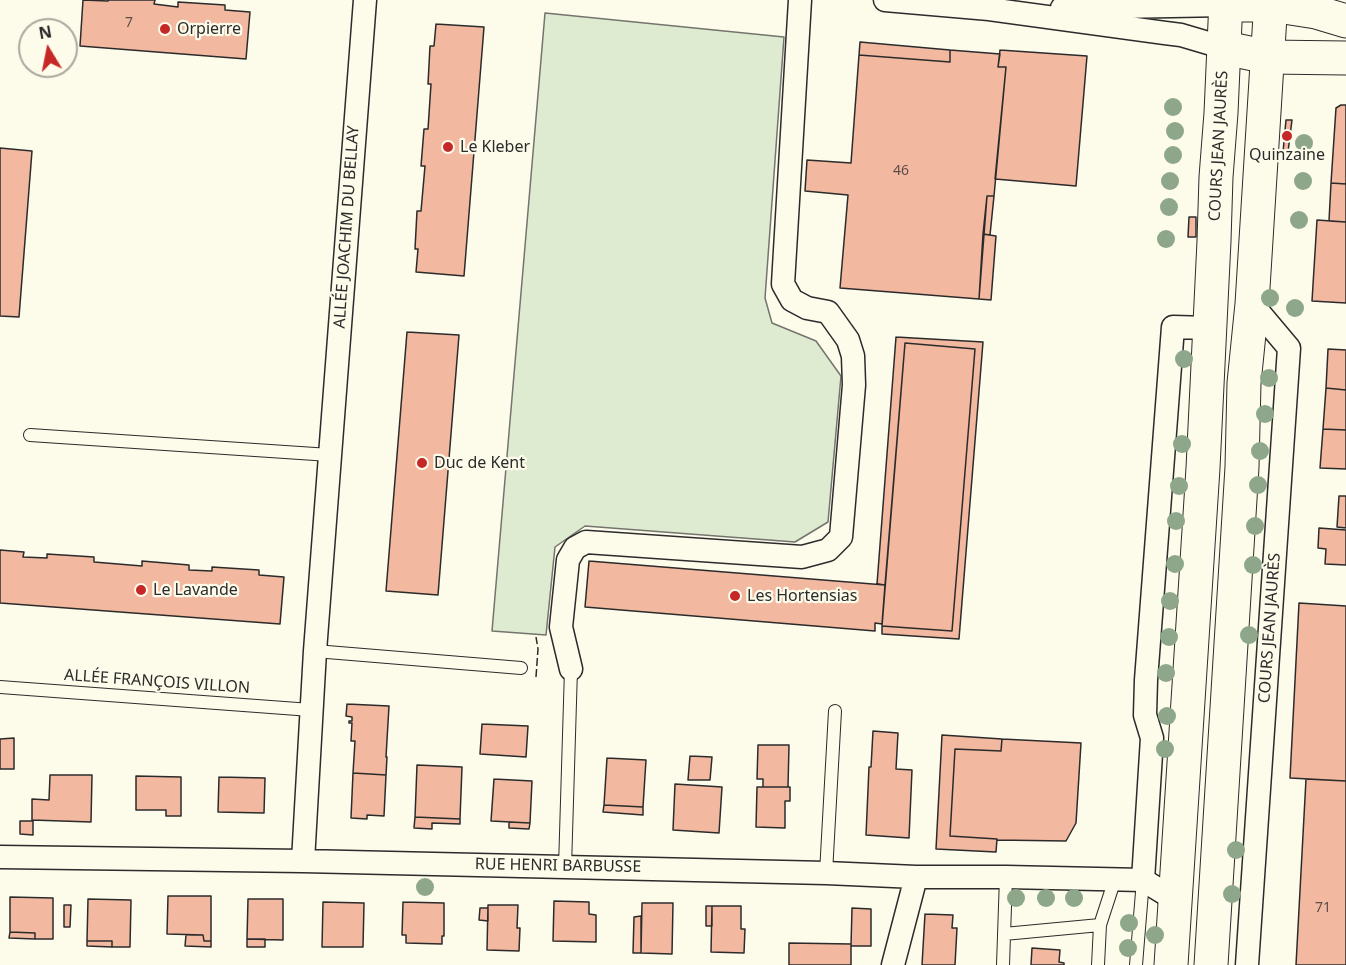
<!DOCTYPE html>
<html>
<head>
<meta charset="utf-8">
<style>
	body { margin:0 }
	#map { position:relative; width:1346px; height:965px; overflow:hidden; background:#fdfbea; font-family:"Noto Sans",sans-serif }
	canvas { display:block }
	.north { position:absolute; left:18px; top:18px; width:60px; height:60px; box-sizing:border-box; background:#fdfbea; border:2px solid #a9a89e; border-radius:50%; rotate:350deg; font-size:16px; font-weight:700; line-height:24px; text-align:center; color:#2b2b2b }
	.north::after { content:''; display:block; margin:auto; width:21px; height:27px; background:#c62828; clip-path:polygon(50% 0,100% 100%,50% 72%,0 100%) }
</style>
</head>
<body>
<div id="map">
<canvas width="1346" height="965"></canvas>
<div class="north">N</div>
</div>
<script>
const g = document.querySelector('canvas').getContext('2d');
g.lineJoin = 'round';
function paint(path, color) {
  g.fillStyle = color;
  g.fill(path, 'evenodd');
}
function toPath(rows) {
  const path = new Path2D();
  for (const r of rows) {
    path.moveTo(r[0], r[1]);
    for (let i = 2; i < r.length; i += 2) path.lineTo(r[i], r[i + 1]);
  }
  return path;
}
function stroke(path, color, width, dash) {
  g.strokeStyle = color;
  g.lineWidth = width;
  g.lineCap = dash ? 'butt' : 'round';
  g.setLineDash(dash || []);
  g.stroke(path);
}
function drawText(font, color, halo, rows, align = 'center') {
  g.font = font + ' "Noto Sans",sans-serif';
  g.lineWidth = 4.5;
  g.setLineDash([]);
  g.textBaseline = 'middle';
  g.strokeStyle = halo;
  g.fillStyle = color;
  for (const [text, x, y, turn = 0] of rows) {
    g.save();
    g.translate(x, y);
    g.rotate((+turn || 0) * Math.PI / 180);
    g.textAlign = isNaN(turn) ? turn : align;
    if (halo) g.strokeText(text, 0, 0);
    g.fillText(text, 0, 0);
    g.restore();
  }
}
const green = toPath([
	[545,13,784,37,765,298,772,323,816,341,841,376,828,522,795,542,585,526,555,547,546,635,492,631,545,13]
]);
const building = toPath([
	[83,0,108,1,108,0,155,0,154,4,178,7,178,2,225,5,225,10,250,12,246,59,80,46,83,0],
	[436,24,484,27,464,276,416,272,418,249,415,249,417,211,421,211,425,166,421,166,424,129,428,129,431,84,428,84,430,46,434,46,436,24],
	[860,42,950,50,950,62,859,55,860,42],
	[950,50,1000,54,998,67,1006,67,994,196,987,196,979,299,840,288,848,195,805,191,807,160,851,163,859,55,950,62,950,50],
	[1000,50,1087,56,1076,186,995,179,1006,67,998,67,1000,50],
	[1341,105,1346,105,1346,184,1331,183,1336,108,1341,105],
	[1286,120,1292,120,1288,152,1283,152,1286,120],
	[0,148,32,151,19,317,0,316,0,148],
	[1331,183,1346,184,1346,222,1329,221,1331,183],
	[987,196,994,196,990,235,983,234,987,196],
	[1189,217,1196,217,1196,237,1188,237,1189,217],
	[1317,220,1346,222,1346,303,1312,301,1317,220],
	[983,234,996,236,991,300,979,299,983,234],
	[407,332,459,335,438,595,386,591,407,332],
	[896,337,983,342,959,639,882,634,882,626,952,631,975,349,905,343,885,585,877,584,896,337],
	[905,343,975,349,952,631,882,626,905,343],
	[1328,349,1346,350,1346,390,1326,388,1328,349],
	[1326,388,1346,390,1346,430,1323,429,1326,388],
	[1323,429,1346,430,1346,469,1320,468,1323,429],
	[1339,496,1346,496,1346,528,1337,527,1339,496],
	[1319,528,1346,530,1346,565,1325,564,1326,549,1318,548,1319,528],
	[0,550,24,552,23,557,47,558,47,554,94,557,94,562,142,566,142,561,189,565,189,570,212,571,212,567,259,570,259,575,284,577,280,624,0,603,0,550],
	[589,561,885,585,882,624,875,623,875,631,585,607,589,561],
	[1299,603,1346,606,1346,781,1290,778,1299,603],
	[347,704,389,706,386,757,387,757,386,775,353,773,355,741,351,741,352,723,349,723,349,721,352,721,352,717,346,716,347,704],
	[482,724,528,726,526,757,480,754,482,724],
	[873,731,898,733,896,769,912,770,909,838,866,835,869,767,871,767,873,731],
	[942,735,1002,739,1001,751,955,749,950,836,997,839,996,852,936,849,942,735],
	[14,738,14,769,0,769,0,739,14,738],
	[1002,739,1081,743,1076,823,1066,841,997,840,997,839,950,836,955,749,1001,751,1002,739],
	[758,745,789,745,788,787,763,787,763,779,757,779,758,745],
	[690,756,712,757,710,780,688,780,690,756],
	[607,758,646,760,643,807,604,805,607,758],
	[417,765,462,767,460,819,415,817,417,765],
	[353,773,386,775,384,816,367,815,367,819,351,818,353,773],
	[50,775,92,775,91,822,32,820,32,799,49,800,50,775],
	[136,776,181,777,181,816,166,816,166,810,136,810,136,776],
	[219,777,265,778,264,813,218,812,219,777],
	[494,779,532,781,530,823,491,821,494,779],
	[1306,779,1346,781,1346,965,1296,965,1306,779],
	[675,784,722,787,719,833,673,830,675,784],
	[757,787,790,787,790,801,785,801,785,828,756,827,757,787],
	[604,805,643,807,643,815,603,812,604,805],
	[415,817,460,819,460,824,432,823,432,829,414,828,415,817],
	[20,821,33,821,33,835,20,834,20,821],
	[509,822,530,823,529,829,509,828,509,822],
	[168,896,211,896,211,941,204,941,203,935,167,934,168,896],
	[10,897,53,898,53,939,35,939,35,933,10,932,10,897],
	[88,899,131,900,130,947,112,947,112,941,87,941,88,899],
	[248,899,283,899,283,940,247,939,248,899],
	[554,901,589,902,589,914,596,915,596,942,553,941,554,901],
	[323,902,364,903,363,947,322,947,323,902],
	[403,902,444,903,444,936,442,936,442,944,406,943,406,935,402,935,403,902],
	[642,903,673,903,672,954,641,953,642,903],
	[64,905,71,905,70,927,64,927,64,905],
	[488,905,518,905,517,928,520,928,519,951,487,950,488,905],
	[706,906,712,906,712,926,706,926,706,906],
	[712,906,741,906,741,929,745,929,744,953,711,952,712,906],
	[480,908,488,908,488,921,479,920,480,908],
	[852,908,871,909,871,946,851,946,852,908],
	[925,914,953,915,952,928,957,928,955,965,922,965,925,914],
	[641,916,641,953,633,953,634,917,641,916],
	[10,932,35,933,35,939,9,938,10,932],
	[186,935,203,935,204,941,211,941,211,947,185,946,186,935],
	[247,939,265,939,265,947,247,947,247,939],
	[87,941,112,941,112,947,87,946,87,941],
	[789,943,851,944,851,965,789,965,789,943],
	[1032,948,1060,950,1059,962,1064,963,1064,965,1031,965,1032,948]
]);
const lane = toPath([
	[30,435,330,455],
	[315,651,521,668],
	[0,687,311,710],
	[565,867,571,669],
	[826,873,835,711],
	[1004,934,1100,925],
	[1003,965,1006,877],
	[1098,965,1100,925,1115,879],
	[1136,965,1143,880]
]);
const street = toPath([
	[885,0,989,9,1165,33,1181,35,1225,48],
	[1062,8,1226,5],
	[571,669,561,627,568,560,575,548,586,542,802,557,828,550,841,537,854,385,853,356,848,340,828,312,807,308,792,300,783,284,800,0],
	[0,857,303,861,826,873,916,877,1006,877,1143,880,1174,899],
	[303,861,315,651,365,0],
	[1143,880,1152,738,1145,715,1146,680,1173,327,1209,328],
	[893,965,916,877],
	[1247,965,1289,348,1252,304]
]);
const secondary = toPath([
	[1226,5,1271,5,1316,12,1346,21],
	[1225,48,1268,57,1346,58]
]);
const primary = toPath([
	[1171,965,1203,468,1214,241,1216,177,1221,113,1226,0],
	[1211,965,1242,467,1244,383,1252,304,1271,0]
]);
const fence = toPath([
	[536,677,538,649,536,637]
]);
const trees = [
	[1173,107],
	[1175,131],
	[1304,143],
	[1173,155],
	[1170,181],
	[1303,181],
	[1169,207],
	[1299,220],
	[1166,239],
	[1270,298],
	[1295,308],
	[1184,359],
	[1269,378],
	[1265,414],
	[1182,444],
	[1260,451],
	[1258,485],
	[1179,486],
	[1176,521],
	[1255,526],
	[1175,564],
	[1253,565],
	[1170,601],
	[1249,635],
	[1169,637],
	[1166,673],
	[1167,716],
	[1165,749],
	[1236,850],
	[425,887],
	[1232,894],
	[1016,898],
	[1046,898],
	[1074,898],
	[1129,923],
	[1155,935],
	[1128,948]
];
const markers = [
	[165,29,6,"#c62828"],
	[1287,136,6,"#c62828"],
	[448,147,6,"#c62828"],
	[422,463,6,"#c62828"],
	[141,590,6,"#c62828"],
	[735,596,6,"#c62828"]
];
const numberNames = [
	["7",129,23],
	["46",901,171],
	["71",1323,908]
];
const poiNames = [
	["Orpierre",177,29],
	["Le Kleber",460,147],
	["Quinzaine",1287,155,"center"],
	["Duc de Kent",434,463],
	["Le Lavande",153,590],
	["Les Hortensias",747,596]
];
const streetNames = [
	["COURS JEAN JAURÈS",1219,146,-87],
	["ALLÉE JOACHIM DU BELLAY",347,227,-86],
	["COURS JEAN JAURÈS",1270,628,-86],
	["ALLÉE FRANÇOIS VILLON",157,682,4],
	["RUE HENRI BARBUSSE",558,866,1]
];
paint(green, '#deebd1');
stroke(green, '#74746e', 1.5);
paint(building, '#f2b8a0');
stroke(building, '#2b2b2b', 1.5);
stroke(lane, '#2b2b2b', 14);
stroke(street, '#2b2b2b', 25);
stroke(secondary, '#2b2b2b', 35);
stroke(primary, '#2b2b2b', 35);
stroke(lane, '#fdfbea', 12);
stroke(street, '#fdfbea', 22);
stroke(secondary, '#fdfbea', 33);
stroke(primary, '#fdfbea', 33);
stroke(fence, '#2b2b2b', 1.5, [8, 3]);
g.fillStyle = '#8ea78a';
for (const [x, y] of trees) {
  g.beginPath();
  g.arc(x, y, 9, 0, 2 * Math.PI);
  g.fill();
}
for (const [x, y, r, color] of markers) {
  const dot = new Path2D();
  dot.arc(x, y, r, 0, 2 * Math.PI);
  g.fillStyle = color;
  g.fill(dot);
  stroke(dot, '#fdfbea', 2);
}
drawText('14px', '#5d4e48', null, numberNames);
drawText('16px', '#2b2b2b', '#fdfbea', poiNames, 'left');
drawText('16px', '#2b2b2b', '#fdfbea', streetNames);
</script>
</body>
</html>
